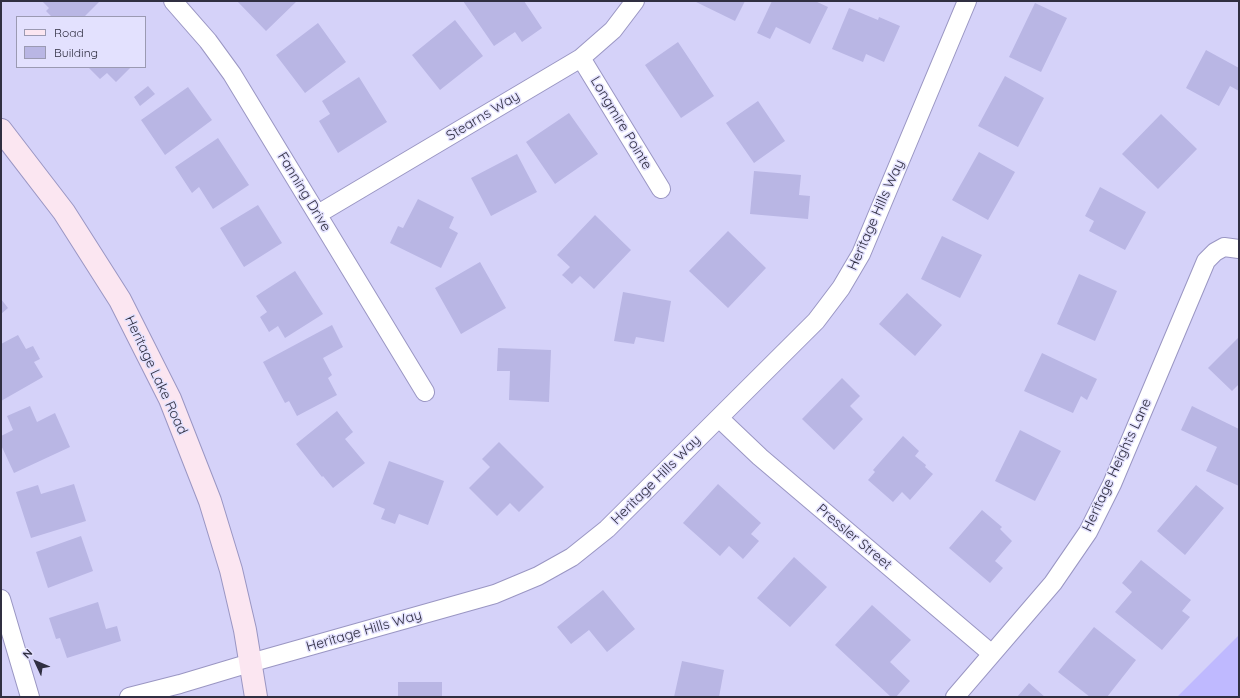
<!DOCTYPE html>
<html>
<head>
<meta charset="utf-8">
<style>
	body { margin:0 }
	#map { position:relative; width:1240px; height:698px; overflow:hidden; background:#d5d2f9; font-family:Quicksand,sans-serif }
	canvas { display:block }
	.frame { position:absolute; inset:0; border:2px solid #302f41; pointer-events:none }
	.legend { position:absolute; left:16px; top:16px; width:130px; height:52px; box-sizing:border-box; background:#e3e1fe; border:1px solid #9b9ab2; margin:0; padding:5px 7px; list-style:none; font-size:12px; color:#302f41 }
	.legend li { display:flex; align-items:center; gap:8px; height:20px }
	.legend b { width:20px; border:1px solid #9b9ab2 }
	.north { position:absolute; left:16px; top:642px; width:40px; height:40px; -webkit-text-stroke:3px #e3e1fe; paint-order:stroke; rotate:314deg; font-size:11px; font-weight:700; line-height:16px; text-align:center; color:#302f41 }
	.north::after { content:''; display:block; margin:auto; width:14px; height:18px; background:#302f41; clip-path:polygon(50% 0,100% 100%,50% 72%,0 100%) }
</style>
</head>
<body>
<div id="map">
<canvas width="1240" height="698"></canvas>
<div class="frame"></div>
<ul class="legend">
<li><b style="height:5px;background:#fbe6f1"></b>Road</li>
<li><b style="height:11px;background:#b9b6e4"></b>Building</li>
</ul>
<div class="north">N</div>
</div>
<script>
const g = document.querySelector('canvas').getContext('2d');
g.lineJoin = 'round';
function paint(path, color) {
  g.fillStyle = color;
  g.fill(path, 'evenodd');
}
function toPath(rows) {
  const path = new Path2D();
  for (const r of rows) {
    path.moveTo(r[0], r[1]);
    for (let i = 2; i < r.length; i += 2) path.lineTo(r[i], r[i + 1]);
  }
  return path;
}
function stroke(path, color, width, dash) {
  g.strokeStyle = color;
  g.lineWidth = width;
  g.lineCap = dash ? 'butt' : 'round';
  g.setLineDash(dash || []);
  g.stroke(path);
}
function drawText(font, color, halo, rows, align = 'center') {
  g.font = font + ' Quicksand,sans-serif';
  g.lineWidth = 3;
  g.setLineDash([]);
  g.textBaseline = 'middle';
  g.strokeStyle = halo;
  g.fillStyle = color;
  for (const [text, x, y, turn = 0] of rows) {
    g.save();
    g.translate(x, y);
    g.rotate((+turn || 0) * Math.PI / 180);
    g.textAlign = isNaN(turn) ? turn : align;
    if (halo) g.strokeText(text, 0, 0);
    g.fillText(text, 0, 0);
    g.restore();
  }
}
const green = toPath([
	[1239,635,1239,697,1177,697]
]);
const building = toPath([
	[42,1,100,1,84,17,52,17,46,11,49,8],
	[237,1,297,1,266,31],
	[463,1,524,1,542,28,522,42,515,32,494,46],
	[694,1,745,1,735,21],
	[772,1,815,1,828,7,810,44,776,27,770,39,757,33],
	[1035,3,1067,18,1041,72,1009,57],
	[849,8,878,20,879,17,900,26,884,62,866,54,863,62,832,49],
	[455,20,483,56,440,90,412,55],
	[318,23,346,62,305,93,276,55],
	[678,42,714,96,681,118,645,65],
	[1206,50,1239,68,1239,91,1230,86,1219,106,1186,88],
	[88,67,131,67,116,82,107,73,100,79],
	[1005,76,1044,98,1018,147,978,126],
	[359,77,387,122,338,153,319,121,330,114,322,101],
	[148,86,155,94,140,106,134,97],
	[188,87,212,120,165,155,141,120],
	[758,101,785,141,754,163,726,123],
	[569,113,598,154,555,184,526,142],
	[1161,114,1197,149,1158,189,1122,154],
	[218,138,249,185,213,209,199,187,192,193,175,167],
	[979,152,1015,172,988,220,952,200],
	[517,154,537,192,491,216,471,178],
	[754,171,801,175,799,195,810,196,808,219,750,214],
	[1100,187,1146,212,1125,250,1089,231,1094,221,1085,216],
	[418,199,454,217,449,228,458,233,441,268,390,243,398,226,403,228],
	[258,205,282,243,244,267,220,228],
	[595,215,631,250,594,289,580,276,572,284,562,275,570,267,557,255],
	[728,231,766,268,728,308,689,271],
	[942,236,982,255,960,298,921,279],
	[480,262,506,308,461,334,435,288],
	[295,271,323,314,285,338,278,326,269,332,260,317,267,312,256,296],
	[1079,274,1117,291,1095,341,1057,324],
	[623,292,671,301,664,342,636,337,634,344,614,341],
	[907,293,942,325,915,356,879,324],
	[1,299,8,308,1,314],
	[332,325,343,347,323,358,332,375,328,378,337,395,297,416,289,401,285,403,263,362],
	[18,335,26,349,33,346,40,359,34,362,43,377,1,401,1,344],
	[1239,337,1239,384,1232,391,1208,368],
	[498,348,551,350,549,402,509,400,510,371,497,371],
	[1042,353,1097,379,1087,400,1081,396,1073,413,1024,391],
	[842,378,860,396,850,406,863,419,834,450,802,419],
	[30,406,37,422,55,413,70,447,14,473,1,445,1,436,13,430,7,416],
	[1192,406,1239,429,1239,486,1206,471,1217,447,1181,430],
	[337,411,353,432,345,439,365,463,333,488,323,476,322,477,296,444],
	[1020,430,1061,451,1035,501,995,481],
	[903,436,919,451,915,456,926,465,925,467,933,474,910,500,902,492,893,502,868,480,875,472,873,470],
	[499,442,544,487,519,512,510,503,497,516,469,488,490,467,482,459],
	[389,461,444,481,428,525,399,514,395,524,381,519,385,509,373,504],
	[74,484,86,521,31,538,16,492,38,485,41,494],
	[718,484,761,523,751,534,759,541,743,559,729,546,720,556,683,523],
	[1196,485,1224,508,1185,555,1157,531],
	[982,510,1002,527,1000,529,1012,541,995,561,1003,568,990,583,949,548],
	[81,536,93,571,48,588,36,552],
	[794,557,827,587,790,627,757,598],
	[1141,560,1191,600,1182,611,1190,617,1162,650,1115,612,1132,592,1122,583],
	[603,590,635,629,607,652,589,630,571,644,557,627],
	[98,602,106,629,117,626,121,641,67,658,60,638,56,639,49,618],
	[872,605,911,640,890,662,910,681,896,697,891,697,835,645],
	[1094,627,1136,660,1107,697,1090,697,1058,672],
	[682,661,724,670,719,697,674,697],
	[398,682,442,682,442,697,398,697],
	[1029,683,1045,697,1017,697]
]);
const minor = toPath([
	[173,1,208,41,232,74,425,392],
	[581,58,661,189],
	[318,214,581,58,613,30,635,1],
	[719,418,760,457,992,654],
	[1,599,30,697],
	[129,697,180,684,250,663,495,594,538,576,572,557,607,529,816,321,841,288,861,254,967,1],
	[955,697,1053,583,1088,532,1112,484,1206,261,1215,252,1224,247,1239,249]
]);
const secondary = toPath([
	[1,130,64,212,120,300,170,399,210,501,231,570,245,630,256,697]
]);
const streetNames = [
	["Stearns Way",483,116,-31],
	["Longmire Pointe",621,123,59],
	["Fanning Drive",304,192,59],
	["Heritage Hills Way",876,215,-66],
	["Heritage Lake Road",156,375,65],
	["Heritage Heights Lane",1117,465,-65],
	["Heritage Hills Way",656,480,-45],
	["Pressler Street",854,537,40],
	["Heritage Hills Way",364,631,-16]
];
paint(green, '#bfb9ff');
paint(building, '#b9b6e4');
stroke(minor, '#9a96c3', 20);
stroke(secondary, '#9a96c3', 24);
stroke(minor, '#fff', 18);
stroke(secondary, '#fbe6f1', 22);
drawText('14px', '#302f41', '#e3e1fe', streetNames);
</script>
</body>
</html>
